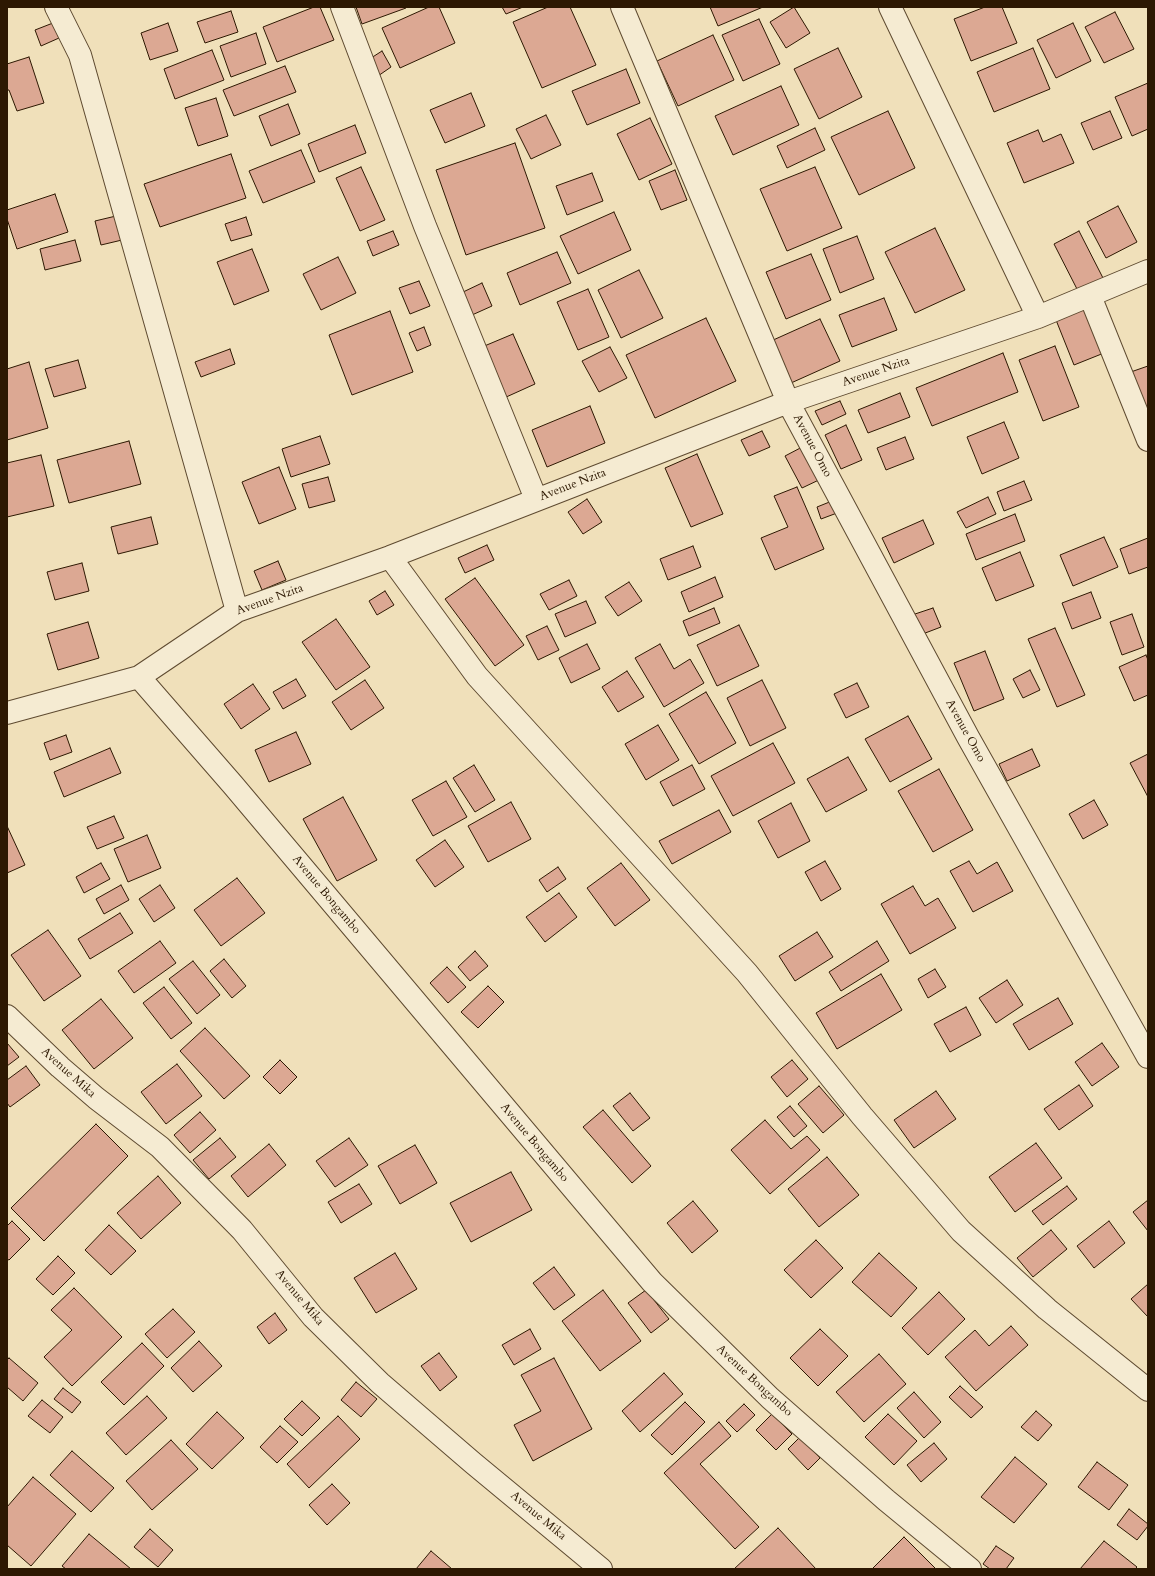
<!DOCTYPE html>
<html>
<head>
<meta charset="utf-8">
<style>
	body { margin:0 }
	#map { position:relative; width:1155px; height:1576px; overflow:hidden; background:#f0e0ba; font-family:Cardo,serif }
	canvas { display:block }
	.frame { position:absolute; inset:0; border:8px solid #2d1802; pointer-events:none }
</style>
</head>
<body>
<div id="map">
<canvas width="1155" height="1576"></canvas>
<div class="frame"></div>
</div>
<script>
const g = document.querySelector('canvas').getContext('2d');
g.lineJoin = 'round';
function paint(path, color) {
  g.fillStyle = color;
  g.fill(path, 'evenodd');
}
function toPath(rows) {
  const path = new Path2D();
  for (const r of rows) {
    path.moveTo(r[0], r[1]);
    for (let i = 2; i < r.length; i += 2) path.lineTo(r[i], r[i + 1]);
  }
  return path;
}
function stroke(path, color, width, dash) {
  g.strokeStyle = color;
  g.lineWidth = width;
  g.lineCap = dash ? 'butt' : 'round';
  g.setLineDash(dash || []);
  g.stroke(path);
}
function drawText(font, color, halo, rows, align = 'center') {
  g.font = font + ' Cardo,serif';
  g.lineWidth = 3;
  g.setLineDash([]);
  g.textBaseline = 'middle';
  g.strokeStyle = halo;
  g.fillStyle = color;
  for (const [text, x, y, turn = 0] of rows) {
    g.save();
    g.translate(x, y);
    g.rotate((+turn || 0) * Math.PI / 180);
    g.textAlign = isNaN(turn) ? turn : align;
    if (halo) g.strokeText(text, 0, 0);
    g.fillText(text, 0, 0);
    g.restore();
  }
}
const building = toPath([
	[314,7,320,7,334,40,277,62,263,27,314,7],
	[356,7,406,7,406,8,362,24,356,7],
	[429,7,439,7,455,43,400,68,382,28,429,7],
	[502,7,523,7,506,14,502,7],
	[548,7,570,7,596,65,542,88,513,22,548,7],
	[710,7,763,7,718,26,710,7],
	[794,7,810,33,786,48,770,22,794,7],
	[985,7,1002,7,1017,43,971,61,954,19,985,7],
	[231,11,238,32,205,43,197,22,231,11],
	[1115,12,1134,49,1104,63,1085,27,1115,12],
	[759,19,780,64,743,81,722,35,759,19],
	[53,23,59,38,41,46,35,30,53,23],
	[168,23,178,51,150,60,141,33,168,23],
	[1073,23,1091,61,1056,78,1037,40,1073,23],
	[256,33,266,64,231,77,220,46,256,33],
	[713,35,734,80,678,106,657,61,713,35],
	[838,48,862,97,819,119,794,69,838,48],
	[1033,48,1050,89,994,112,977,72,1033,48],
	[212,50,224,80,175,99,164,69,212,50],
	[382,51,391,67,378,76,368,60,382,51],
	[29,57,44,103,17,111,9,90,7,90,7,64,29,57],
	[285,66,296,92,234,116,223,90,285,66],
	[626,69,640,103,587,125,572,91,626,69],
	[1148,83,1148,129,1132,136,1115,97,1148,83],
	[781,86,799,125,733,155,715,116,781,86],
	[471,93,485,126,445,143,430,110,471,93],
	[216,98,228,136,198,146,185,108,216,98],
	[288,104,300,134,271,146,259,116,288,104],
	[888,111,915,168,859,195,831,137,888,111],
	[1110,111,1122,138,1093,150,1081,123,1110,111],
	[546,115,561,145,531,159,516,129,546,115],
	[650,118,672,164,639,180,617,134,650,118],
	[355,125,366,153,319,172,308,144,355,125],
	[815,128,825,150,787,168,777,146,815,128],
	[1038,130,1043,142,1061,134,1074,163,1024,183,1007,143,1038,130],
	[515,143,545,228,466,255,436,170,515,143],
	[301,150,315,182,263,203,249,171,301,150],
	[231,154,246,198,160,227,144,184,231,154],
	[361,167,385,220,360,231,336,178,361,167],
	[815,167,842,228,787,251,760,189,815,167],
	[675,170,687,200,661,210,649,181,675,170],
	[592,173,603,201,567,215,556,186,592,173],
	[55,194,68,232,17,249,7,219,7,210,55,194],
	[1118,206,1137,242,1106,258,1087,222,1118,206],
	[614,212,631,250,578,274,560,236,614,212],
	[116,216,122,240,101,245,95,221,116,216],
	[246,217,252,235,231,241,225,224,246,217],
	[935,228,965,290,915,313,885,252,935,228],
	[393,231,399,245,373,256,367,241,393,231],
	[1079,231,1103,278,1078,291,1054,244,1079,231],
	[857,236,874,279,840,293,823,249,857,236],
	[75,240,81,261,45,270,40,249,75,240],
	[252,249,269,291,234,305,217,262,252,249],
	[557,252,571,283,520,305,507,273,557,252],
	[811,254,831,300,786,319,766,272,811,254],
	[338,257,356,293,321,310,303,274,338,257],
	[639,270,663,318,621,338,598,290,639,270],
	[419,281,430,306,410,314,399,288,419,281],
	[482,283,492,306,472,315,461,293,482,283],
	[588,289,609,337,578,350,557,302,588,289],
	[884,298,897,330,852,347,839,315,884,298],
	[1087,308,1104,353,1074,365,1056,320,1087,308],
	[390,311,413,372,352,395,329,335,390,311],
	[706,318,736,381,655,418,626,355,706,318],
	[820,319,840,361,791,383,771,341,820,319],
	[424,327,431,345,417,351,409,333,424,327],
	[513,334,535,384,504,398,482,347,513,334],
	[1055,346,1079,407,1043,421,1019,360,1055,346],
	[610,347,627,378,599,392,582,361,610,347],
	[230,349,235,364,201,377,195,362,230,349],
	[1003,353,1018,392,932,426,916,388,1003,353],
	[78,360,86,388,54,397,45,369,78,360],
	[29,362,48,428,7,440,7,369,29,362],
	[1148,366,1148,417,1125,374,1148,366],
	[900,393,910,417,868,433,858,410,900,393],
	[840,401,846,414,822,425,815,411,840,401],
	[590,406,605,443,547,467,532,430,590,406],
	[1004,422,1019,458,982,474,967,437,1004,422],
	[846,425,862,460,841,469,825,435,846,425],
	[762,431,770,447,749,456,741,440,762,431],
	[320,436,330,464,291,477,282,449,320,436],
	[905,437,914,459,886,470,877,448,905,437],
	[129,441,141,484,69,503,57,460,129,441],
	[806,445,823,478,802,488,785,456,806,445],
	[697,454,723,514,691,527,665,468,697,454],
	[41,455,54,506,7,517,7,463,41,455],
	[279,467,296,509,259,524,242,482,279,467],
	[328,477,335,501,309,508,302,484,328,477],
	[1024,481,1032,500,1004,511,997,492,1024,481],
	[797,487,824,549,775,570,761,538,788,527,774,496,797,487],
	[988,497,996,514,966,528,957,512,988,497],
	[587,499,602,522,583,534,568,512,587,499],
	[832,501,837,513,821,519,817,507,832,501],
	[1015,514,1025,541,976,560,966,534,1015,514],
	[151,517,158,544,118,554,111,527,151,517],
	[923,520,934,544,894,563,882,538,923,520],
	[1104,537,1118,567,1073,586,1060,555,1104,537],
	[1148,538,1148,567,1129,574,1120,549,1148,538],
	[487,545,494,560,465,573,458,558,487,545],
	[693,546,701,567,668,580,660,559,693,546],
	[1020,552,1034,586,996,601,982,568,1020,552],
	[278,561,286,580,262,590,254,571,278,561],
	[82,563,89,591,55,600,47,572,82,563],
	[715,577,723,597,689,612,681,592,715,577],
	[475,578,524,645,495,666,445,599,475,578],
	[569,580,577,596,549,610,540,594,569,580],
	[629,582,642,601,618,616,605,597,629,582],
	[385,591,394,605,377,615,369,601,385,591],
	[1091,592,1101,618,1072,629,1062,603,1091,592],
	[586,601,596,623,565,637,555,614,586,601],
	[714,608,720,623,689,636,683,621,714,608],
	[933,608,941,627,920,635,912,615,933,608],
	[1132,614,1144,647,1122,655,1110,622,1132,614],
	[336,619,370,667,336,690,302,642,336,619],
	[88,622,99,658,58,670,47,634,88,622],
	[739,625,759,666,717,686,697,645,739,625],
	[547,626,559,650,538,660,526,636,547,626],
	[1055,628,1085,695,1057,707,1028,639,1055,628],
	[587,644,600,669,571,683,559,658,587,644],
	[660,644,674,669,690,659,704,683,664,707,635,658,660,644],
	[985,651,1004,699,974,711,954,663,985,651],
	[1146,655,1148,660,1148,695,1134,701,1119,667,1146,655],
	[1030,670,1040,690,1023,698,1013,679,1030,670],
	[627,671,644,697,618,712,602,687,627,671],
	[296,679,306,696,283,709,273,692,296,679],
	[365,680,384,708,351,730,332,702,365,680],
	[762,680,786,728,750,746,727,698,762,680],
	[857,683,869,707,846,718,834,694,857,683],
	[253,684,270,709,241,729,224,704,253,684],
	[706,692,736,743,699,764,669,714,706,692],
	[908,716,932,759,890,782,865,739,908,716],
	[658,725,679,760,646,780,625,744,658,725],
	[296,732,311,764,269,782,255,750,296,732],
	[66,735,72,752,50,760,44,743,66,735],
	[773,743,795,783,733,816,711,776,773,743],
	[110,748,121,773,64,797,54,772,110,748],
	[1032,749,1040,766,1007,781,999,764,1032,749],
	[1148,754,1148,797,1130,763,1148,754],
	[848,757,867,790,826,812,807,779,848,757],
	[474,765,495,800,475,812,453,778,474,765],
	[692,765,705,789,673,806,660,782,692,765],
	[939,769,973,830,933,852,898,791,939,769],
	[446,781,467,817,433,836,412,800,446,781],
	[343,797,377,860,337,881,303,819,343,797],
	[1094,800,1108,825,1083,839,1069,814,1094,800],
	[511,802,531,839,488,862,468,826,511,802],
	[791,803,810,841,778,858,758,821,791,803],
	[719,810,731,832,672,864,659,841,719,810],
	[114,816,124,838,97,849,87,827,114,816],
	[7,826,25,865,7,873,7,826],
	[147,835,161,868,128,882,114,849,147,835],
	[445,840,464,867,435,887,416,860,445,840],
	[825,861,841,889,821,901,805,872,825,861],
	[969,861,977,874,997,862,1013,891,973,912,950,871,969,861],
	[101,863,110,879,84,893,76,877,101,863],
	[621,863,650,900,615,926,587,888,621,863],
	[558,867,566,879,547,892,539,880,558,867],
	[237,878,265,913,221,946,194,910,237,878],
	[121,885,129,900,104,914,96,899,121,885],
	[160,885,175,908,154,922,139,899,160,885],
	[913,886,925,906,938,898,956,928,910,954,881,904,913,886],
	[559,893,577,917,545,942,526,917,559,893],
	[120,913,133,933,90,959,78,939,120,913],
	[48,930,81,976,44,1001,11,955,48,930],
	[817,932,833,957,795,981,779,956,817,932],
	[160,941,176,963,134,993,118,971,160,941],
	[877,941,889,961,841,991,829,972,877,941],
	[475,951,488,966,470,981,458,967,475,951],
	[224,959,246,986,232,998,210,971,224,959],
	[193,961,220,995,197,1014,169,979,193,961],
	[447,967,466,987,448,1003,430,983,447,967],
	[935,969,946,987,928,998,918,979,935,969],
	[881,974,902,1010,837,1049,816,1013,881,974],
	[1007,980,1023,1005,996,1023,979,998,1007,980],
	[488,986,504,1002,478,1028,461,1012,488,986],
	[164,987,192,1023,171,1039,143,1003,164,987],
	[1058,998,1073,1024,1029,1050,1013,1024,1058,998],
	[101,999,133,1038,94,1069,62,1030,101,999],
	[966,1007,981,1035,950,1052,934,1024,966,1007],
	[205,1028,250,1076,224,1099,180,1051,205,1028],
	[7,1043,19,1057,7,1066,7,1043],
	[1102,1043,1119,1067,1092,1086,1075,1062,1102,1043],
	[280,1060,297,1077,280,1094,263,1077,280,1060],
	[792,1060,808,1079,787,1097,771,1077,792,1060],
	[177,1064,202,1096,166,1124,141,1092,177,1064],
	[26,1066,40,1085,10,1107,7,1103,7,1080,26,1066],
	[1079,1085,1093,1106,1059,1130,1044,1109,1079,1085],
	[819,1086,844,1115,823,1133,798,1104,819,1086],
	[936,1091,956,1119,914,1148,894,1120,936,1091],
	[630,1093,650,1118,633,1131,613,1106,630,1093],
	[790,1106,807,1126,794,1137,777,1117,790,1106],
	[603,1110,651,1166,632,1183,583,1127,603,1110],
	[200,1112,216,1130,190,1153,174,1135,200,1112],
	[765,1120,791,1149,807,1136,820,1150,770,1194,731,1150,765,1120],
	[96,1124,128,1156,44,1241,11,1208,96,1124],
	[220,1138,236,1157,209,1179,193,1160,220,1138],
	[349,1138,368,1165,335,1187,316,1161,349,1138],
	[1036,1143,1062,1178,1015,1212,989,1177,1036,1143],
	[269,1144,286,1165,248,1197,231,1176,269,1144],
	[415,1145,437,1183,400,1204,378,1166,415,1145],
	[827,1157,859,1195,819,1227,788,1189,827,1157],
	[511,1172,532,1210,471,1242,450,1203,511,1172],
	[158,1176,181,1203,141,1239,117,1213,158,1176],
	[359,1184,372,1204,341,1223,328,1202,359,1184],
	[1067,1186,1077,1199,1043,1225,1032,1211,1067,1186],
	[1148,1200,1148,1231,1133,1212,1148,1200],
	[693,1201,718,1231,692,1253,667,1223,693,1201],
	[12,1221,30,1239,9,1260,7,1259,7,1226,12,1221],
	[1109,1221,1125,1243,1094,1268,1077,1246,1109,1221],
	[109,1225,136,1251,111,1275,85,1250,109,1225],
	[1051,1230,1067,1249,1033,1277,1017,1258,1051,1230],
	[816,1240,843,1268,811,1298,784,1270,816,1240],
	[395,1253,417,1289,376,1313,354,1278,395,1253],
	[879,1253,917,1288,891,1317,852,1282,879,1253],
	[58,1256,75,1273,53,1295,36,1279,58,1256],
	[554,1267,575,1295,554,1310,533,1283,554,1267],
	[1148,1284,1148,1317,1131,1299,1148,1284],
	[74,1288,122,1337,72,1386,44,1357,72,1330,51,1310,74,1288],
	[603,1290,641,1341,600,1371,562,1321,603,1290],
	[646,1290,669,1319,651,1333,628,1303,646,1290],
	[939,1292,965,1319,928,1355,902,1328,939,1292],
	[173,1309,195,1332,167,1358,145,1334,173,1309],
	[275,1313,287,1330,269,1344,257,1327,275,1313],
	[1011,1326,1028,1345,976,1391,945,1357,975,1330,989,1346,1011,1326],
	[530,1329,541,1349,514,1365,502,1345,530,1329],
	[820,1329,848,1356,818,1386,790,1358,820,1329],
	[199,1341,222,1366,193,1392,171,1368,199,1341],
	[142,1343,164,1366,124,1405,101,1382,142,1343],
	[439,1353,457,1377,440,1391,421,1366,439,1353],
	[879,1354,906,1384,864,1422,836,1392,879,1354],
	[9,1358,38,1383,23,1401,7,1387,7,1360,9,1358],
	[554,1358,592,1429,533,1461,514,1425,541,1411,521,1375,554,1358],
	[664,1373,683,1394,640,1432,622,1411,664,1373],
	[356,1382,377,1399,361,1417,341,1400,356,1382],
	[960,1386,983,1407,971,1418,949,1397,960,1386],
	[63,1388,81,1402,72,1413,54,1399,63,1388],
	[914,1392,941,1422,924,1438,897,1408,914,1392],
	[147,1396,167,1418,126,1455,106,1433,147,1396],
	[42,1400,63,1417,50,1433,28,1416,42,1400],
	[302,1401,320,1418,302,1436,284,1419,302,1401],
	[685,1402,705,1422,672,1455,651,1435,685,1402],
	[744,1404,755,1415,737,1432,726,1421,744,1404],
	[1036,1411,1052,1425,1038,1441,1021,1427,1036,1411],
	[217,1412,244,1438,212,1469,186,1444,217,1412],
	[772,1414,792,1434,776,1450,756,1430,772,1414],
	[888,1414,917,1441,894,1465,865,1437,888,1414],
	[338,1416,360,1439,309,1488,287,1464,338,1416],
	[719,1422,731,1436,700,1464,759,1527,735,1549,664,1473,719,1422],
	[280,1426,298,1442,277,1463,260,1447,280,1426],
	[800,1437,820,1458,808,1470,788,1449,800,1437],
	[171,1440,198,1469,152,1510,126,1481,171,1440],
	[934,1443,947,1459,921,1482,907,1465,934,1443],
	[72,1451,114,1488,91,1512,50,1475,72,1451],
	[1015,1457,1047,1484,1014,1523,981,1497,1015,1457],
	[1097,1462,1128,1485,1109,1510,1078,1487,1097,1462],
	[33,1477,76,1514,31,1566,7,1545,7,1507,33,1477],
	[332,1484,350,1503,327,1525,309,1505,332,1484],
	[1129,1509,1148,1524,1148,1526,1137,1540,1117,1525,1129,1509],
	[778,1528,816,1569,734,1569,778,1528],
	[150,1529,173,1550,158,1567,134,1547,150,1529],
	[89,1534,131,1569,66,1569,62,1566,89,1534],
	[904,1537,936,1569,872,1569,904,1537],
	[1104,1541,1137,1567,1135,1569,1080,1569,1104,1541],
	[996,1546,1014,1558,1006,1569,990,1569,983,1564,996,1546],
	[431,1551,452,1569,416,1569,431,1551]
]);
const minor = toPath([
	[56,7,80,55,237,611],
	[342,7,425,226,536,499],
	[622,7,788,402,968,737,1148,1057],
	[890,7,1038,317],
	[1090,296,1148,440],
	[390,557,477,676,747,973,862,1116,961,1231,1047,1309,1148,1390],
	[139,677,233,785,652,1282,770,1398,886,1500,970,1569],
	[7,713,139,677,237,611,390,557,788,402,1038,317,1148,271],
	[7,1016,60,1067,96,1098,160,1147,242,1230,313,1317,380,1383,473,1463,601,1569]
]);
const streetNames = [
	["Avenue Nzita",876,372,-19],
	["Avenue Omo",812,446,62],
	["Avenue Nzita",573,485,-21],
	["Avenue Nzita",270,600,-20],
	["Avenue Omo",965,731,61],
	["Avenue Bongambo",326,895,50],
	["Avenue Mika",68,1073,42],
	["Avenue Bongambo",534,1143,50],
	["Avenue Mika",299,1298,50],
	["Avenue Bongambo",754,1381,43],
	["Avenue Mika",538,1516,40]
];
paint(building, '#dca893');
stroke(building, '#2d1802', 1);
stroke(minor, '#5e4a30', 24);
stroke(minor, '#f5ebd2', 22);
drawText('12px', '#2d1802', '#f5ebd2', streetNames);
</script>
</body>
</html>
